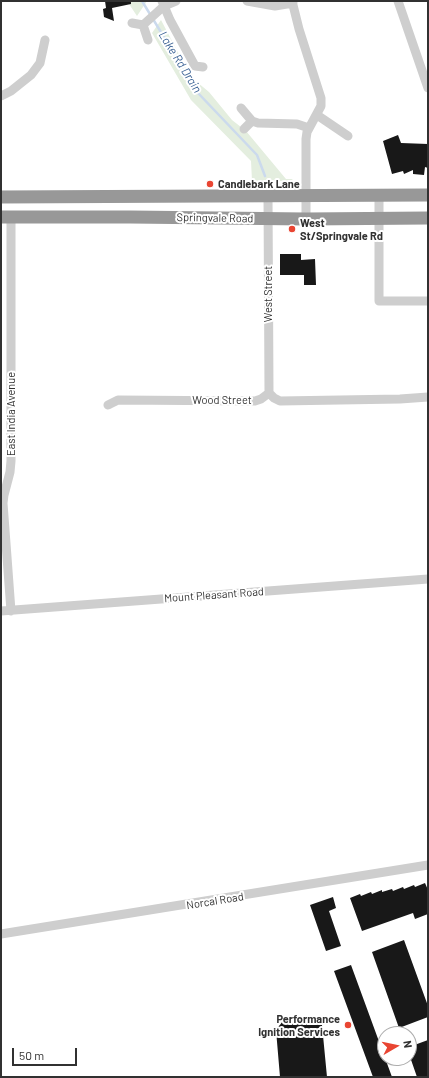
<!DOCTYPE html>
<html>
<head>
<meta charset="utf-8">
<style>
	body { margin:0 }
	#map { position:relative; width:429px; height:1078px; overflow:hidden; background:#fff; font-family:Barlow,sans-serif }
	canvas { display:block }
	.frame { position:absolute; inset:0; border:2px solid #313131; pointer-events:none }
	.north { position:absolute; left:377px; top:1026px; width:40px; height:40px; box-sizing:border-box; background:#fff; border:1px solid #adadad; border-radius:50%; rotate:81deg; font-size:11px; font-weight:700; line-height:16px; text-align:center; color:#313131 }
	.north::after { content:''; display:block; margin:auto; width:14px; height:18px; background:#e94532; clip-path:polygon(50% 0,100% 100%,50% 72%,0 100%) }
	.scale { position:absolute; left:12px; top:1048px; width:65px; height:18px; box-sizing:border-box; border:2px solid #313131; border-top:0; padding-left:5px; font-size:12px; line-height:14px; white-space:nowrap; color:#313131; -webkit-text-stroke:3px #fff; paint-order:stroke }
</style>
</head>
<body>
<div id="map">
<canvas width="429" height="1078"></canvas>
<div class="frame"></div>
<div class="north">N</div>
<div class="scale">50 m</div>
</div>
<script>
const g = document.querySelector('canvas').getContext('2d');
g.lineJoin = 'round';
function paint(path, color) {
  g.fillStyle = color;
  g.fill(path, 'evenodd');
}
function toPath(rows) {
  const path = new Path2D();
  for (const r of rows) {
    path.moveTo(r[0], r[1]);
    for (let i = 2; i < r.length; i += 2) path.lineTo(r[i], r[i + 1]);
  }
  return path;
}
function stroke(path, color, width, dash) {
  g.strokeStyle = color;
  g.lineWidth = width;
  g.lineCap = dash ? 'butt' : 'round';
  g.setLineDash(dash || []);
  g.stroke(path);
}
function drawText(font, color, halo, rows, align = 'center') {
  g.font = font + ' Barlow,sans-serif';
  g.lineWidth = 4;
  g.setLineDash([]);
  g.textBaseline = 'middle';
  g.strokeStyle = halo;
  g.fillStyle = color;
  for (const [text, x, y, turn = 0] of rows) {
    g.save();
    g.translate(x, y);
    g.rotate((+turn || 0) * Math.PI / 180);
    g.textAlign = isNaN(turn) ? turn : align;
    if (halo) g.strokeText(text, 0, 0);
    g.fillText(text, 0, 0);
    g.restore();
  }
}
const green = toPath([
	[127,1,147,1,137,16],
	[161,20,191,77,209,92,232,120,246,131,286,179,293,179,290,181,252,181,251,161,191,100,152,33]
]);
const stream = toPath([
	[142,1,198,93,257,155,265,176]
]);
const building = toPath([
	[105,1,131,1,131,4,112,8,114,21,104,17,103,9,106,8],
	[398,135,401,143,428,144,428,168,425,167,424,175,413,174,413,170,404,174,403,171,392,174,383,141],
	[280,254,301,254,301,260,315,259,316,285,304,285,304,275,280,275],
	[425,883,428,890,428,914,415,919,413,913,362,931,350,898,360,894,361,896,371,892,372,894,382,890,382,892,392,889,393,891,403,887,404,889,414,885,415,887],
	[333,897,336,908,329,911,341,946,326,951,310,905],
	[404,940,428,1006,428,1017,399,1028,372,952],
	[351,965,392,1077,373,1077,334,971],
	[314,1019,322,1025,327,1077,280,1077,276,1030,282,1022],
	[428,1040,428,1077,417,1077,409,1054,409,1047]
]);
const minor = toPath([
	[162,1,170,20,195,66,203,67],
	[247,1,275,6,293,3],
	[292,1,299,29,321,98,321,106,307,132,306,139,306,219],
	[398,1,428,88],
	[132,23,143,25,148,40],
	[143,25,164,6,176,1],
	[1,96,11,91,31,75,40,63,45,40],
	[241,108,252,121,258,123,297,124,309,128],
	[317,115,348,136],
	[244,129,252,121],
	[268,195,269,393],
	[379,195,379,301,428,301],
	[108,405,118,400,255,401,261,399,269,393,274,398,280,401,400,399,428,397],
	[1,611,428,579],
	[11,611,3,503,4,495,10,472,11,461,11,217],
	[1,934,428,865]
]);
const highway = toPath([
	[1,197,428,195],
	[1,217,130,217,306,219,428,218]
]);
const markers = [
	[210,184,4,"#e94532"],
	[292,229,4,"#e94532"],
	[348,1025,4,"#e94532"]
];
const poiNames = [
	["Candlebark Lane",218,184],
	["West",300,223],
	["St/Springvale Rd",300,236],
	["Performance",340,1019,"right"],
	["Ignition Services",340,1032,"right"]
];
const streetNames = [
	["Springvale Road",215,218,1],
	["West Street",268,294,-90],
	["Wood Street",222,400],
	["East India Avenue",11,414,-90],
	["Mount Pleasant Road",214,595,-4],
	["Norcal Road",215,901,-9]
];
const waterNames = [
	["Lake Rd Drain",180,62,58]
];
paint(green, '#e4eedf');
stroke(stream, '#cbdaed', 2.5);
paint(building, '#181818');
stroke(minor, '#cecece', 9);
stroke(highway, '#989898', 13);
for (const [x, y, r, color] of markers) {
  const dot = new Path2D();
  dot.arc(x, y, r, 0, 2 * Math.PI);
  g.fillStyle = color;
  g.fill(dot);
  stroke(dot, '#fff', 1.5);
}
drawText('bold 11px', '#313131', '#fff', poiNames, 'left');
drawText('11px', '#313131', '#fff', streetNames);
drawText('italic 12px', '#3c6395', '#fff', waterNames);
</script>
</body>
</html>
